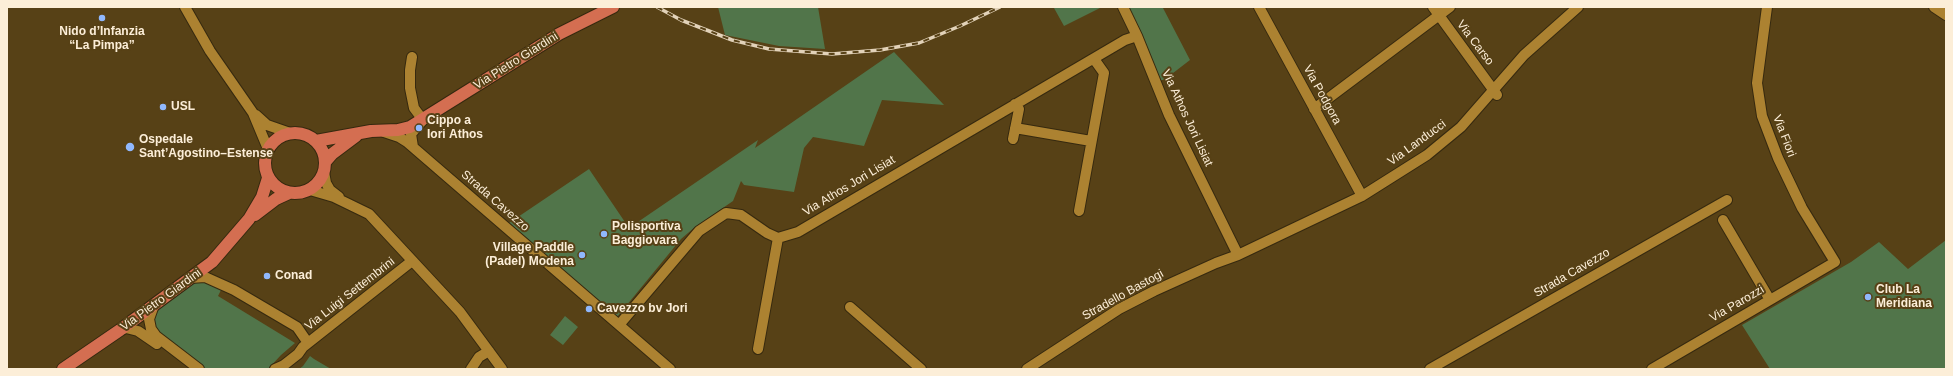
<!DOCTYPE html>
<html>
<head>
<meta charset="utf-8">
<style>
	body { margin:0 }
	#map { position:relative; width:1953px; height:376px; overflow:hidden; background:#574116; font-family:Helvetica,sans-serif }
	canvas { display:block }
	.frame { position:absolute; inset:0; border:8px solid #fceed8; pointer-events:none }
</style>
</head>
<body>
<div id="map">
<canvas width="1953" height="376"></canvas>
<div class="frame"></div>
</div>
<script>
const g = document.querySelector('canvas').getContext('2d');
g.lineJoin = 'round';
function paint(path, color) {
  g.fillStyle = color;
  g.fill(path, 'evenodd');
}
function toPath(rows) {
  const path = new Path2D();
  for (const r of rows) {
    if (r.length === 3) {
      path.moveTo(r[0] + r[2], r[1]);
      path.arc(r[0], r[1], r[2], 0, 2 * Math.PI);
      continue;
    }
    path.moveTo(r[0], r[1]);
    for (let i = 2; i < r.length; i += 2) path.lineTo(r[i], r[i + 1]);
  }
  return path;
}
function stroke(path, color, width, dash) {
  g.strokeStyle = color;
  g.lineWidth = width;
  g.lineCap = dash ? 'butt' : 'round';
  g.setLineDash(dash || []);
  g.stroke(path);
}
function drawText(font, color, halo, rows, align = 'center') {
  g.font = font + ' Helvetica,sans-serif';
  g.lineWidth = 4;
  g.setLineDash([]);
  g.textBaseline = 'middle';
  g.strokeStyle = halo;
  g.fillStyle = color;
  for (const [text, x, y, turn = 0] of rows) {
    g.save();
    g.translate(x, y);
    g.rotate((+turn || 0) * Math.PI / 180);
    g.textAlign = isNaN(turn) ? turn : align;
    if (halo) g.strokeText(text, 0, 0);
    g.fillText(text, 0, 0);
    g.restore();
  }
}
const green = toPath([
	[718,7,818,7,825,49,779,46,725,35],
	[1057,7,1102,7,1064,26,1054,8],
	[1128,7,1165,7,1163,8,1190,60,1164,80,1160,80],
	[894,52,944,105,882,100,864,146,813,137,804,148,794,192,744,185,741,181,733,201,695,227,681,239,617,317,509,223,589,169,629,228,758,140,755,148],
	[1946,240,1946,369,1770,369,1742,325,1851,262,1879,242,1908,269],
	[196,281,203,281,221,290,218,296,295,343,281,355,268,369,202,369,153,327,155,312,159,307],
	[565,316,578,327,563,345,550,335],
	[310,356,314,359,331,369,299,369,303,366]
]);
const minor = toPath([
	[185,7,210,51,253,113,268,149],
	[1123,7,1137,36],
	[1259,7,1362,196],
	[1433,7,1497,95],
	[1934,7,1946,15],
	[412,57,410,70,410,88,414,108,423,120,411,134,413,147],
	[1314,109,1450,7],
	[256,115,267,125,290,133],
	[1015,128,1091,141],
	[384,132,399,137,407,142,670,369],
	[1013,139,1019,109,1015,104],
	[324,172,326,183,330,190,339,197],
	[310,190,334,197,369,214,460,312,502,369],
	[1079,211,1104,73,1094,59],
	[1723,220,1770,300],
	[190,278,205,277,234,290,297,327,308,343],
	[154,305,149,319,151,329,156,336,199,369],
	[850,307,921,369],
	[619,325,699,231,726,213,741,215,767,233,778,238,798,232,1125,40,1137,36,1169,115,1238,255],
	[120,330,126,328,138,331,157,344],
	[758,349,778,238],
	[275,369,284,365,298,354,303,347,412,261],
	[471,369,479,357,489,351],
	[1027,369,1119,309,1154,291,1216,263,1238,255,1362,196,1427,155,1461,127,1524,55,1578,7],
	[1430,369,1727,200],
	[1652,369,1835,262,1802,208,1778,158,1762,116,1757,83,1767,7]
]);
const major = toPath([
	[295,163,30],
	[316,141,371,131,398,130,410,127,559,34,613,7],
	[325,162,332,154,356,136],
	[255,215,276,199,289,193],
	[63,369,120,330,212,262,249,219,262,197,268,178]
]);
const rail = toPath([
	[657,7,681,20,732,40,769,49,832,54,880,50,919,43,960,26,1000,7]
]);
const markers = [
	[102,18,4,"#90b8fd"],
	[163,107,4,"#90b8fd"],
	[419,128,4,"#90b8fd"],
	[130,147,5,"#90b8fd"],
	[604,234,4,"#90b8fd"],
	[582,255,4,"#90b8fd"],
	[267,276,4,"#90b8fd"],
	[1868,297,4,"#90b8fd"],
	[589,309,4,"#90b8fd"]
];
const poiNames = [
	["Nido d’Infanzia",102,32,"center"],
	["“La Pimpa”",102,46,"center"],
	["USL",171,107],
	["Cippo a",427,121],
	["Iori Athos",427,135],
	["Ospedale",139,140],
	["Sant’Agostino–Estense",139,154],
	["Polisportiva",612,227],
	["Baggiovara",612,241],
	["Village Paddle",574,248,"right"],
	["(Padel) Modena",574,262,"right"],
	["Conad",275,276],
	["Club La",1876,290],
	["Meridiana",1876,304],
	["Cavezzo bv Jori",597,309]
];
const streetNames = [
	["Via Carso",1475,43,53],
	["Via Pietro Giardini",516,61,-32],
	["Via Podgora",1322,95,61],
	["Via Athos Jori Lisiat",1187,118,65],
	["Via Fiori",1784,136,69],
	["Via Landucci",1417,143,-36],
	["Via Athos Jori Lisiat",849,186,-31],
	["Strada Cavezzo",495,201,41],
	["Strada Cavezzo",1572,273,-30],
	["Via Luigi Settembrini",350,294,-38],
	["Stradello Bastogi",1123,295,-29],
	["Via Pietro Giardini",161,300,-36],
	["Via Parozzi",1737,304,-30]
];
paint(green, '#51754a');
stroke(minor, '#36290f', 12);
stroke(major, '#36290f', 14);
stroke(minor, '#ac8231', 10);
stroke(major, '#d46e51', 12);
stroke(rail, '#e2d2b9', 3.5);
stroke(rail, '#574116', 2, [6]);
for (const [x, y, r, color] of markers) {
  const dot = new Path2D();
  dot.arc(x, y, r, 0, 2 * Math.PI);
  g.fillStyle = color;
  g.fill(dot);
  stroke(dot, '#574116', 1.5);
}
drawText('bold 12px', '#fceed8', '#574116', poiNames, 'left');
drawText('12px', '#fceed8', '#574116', streetNames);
</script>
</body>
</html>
